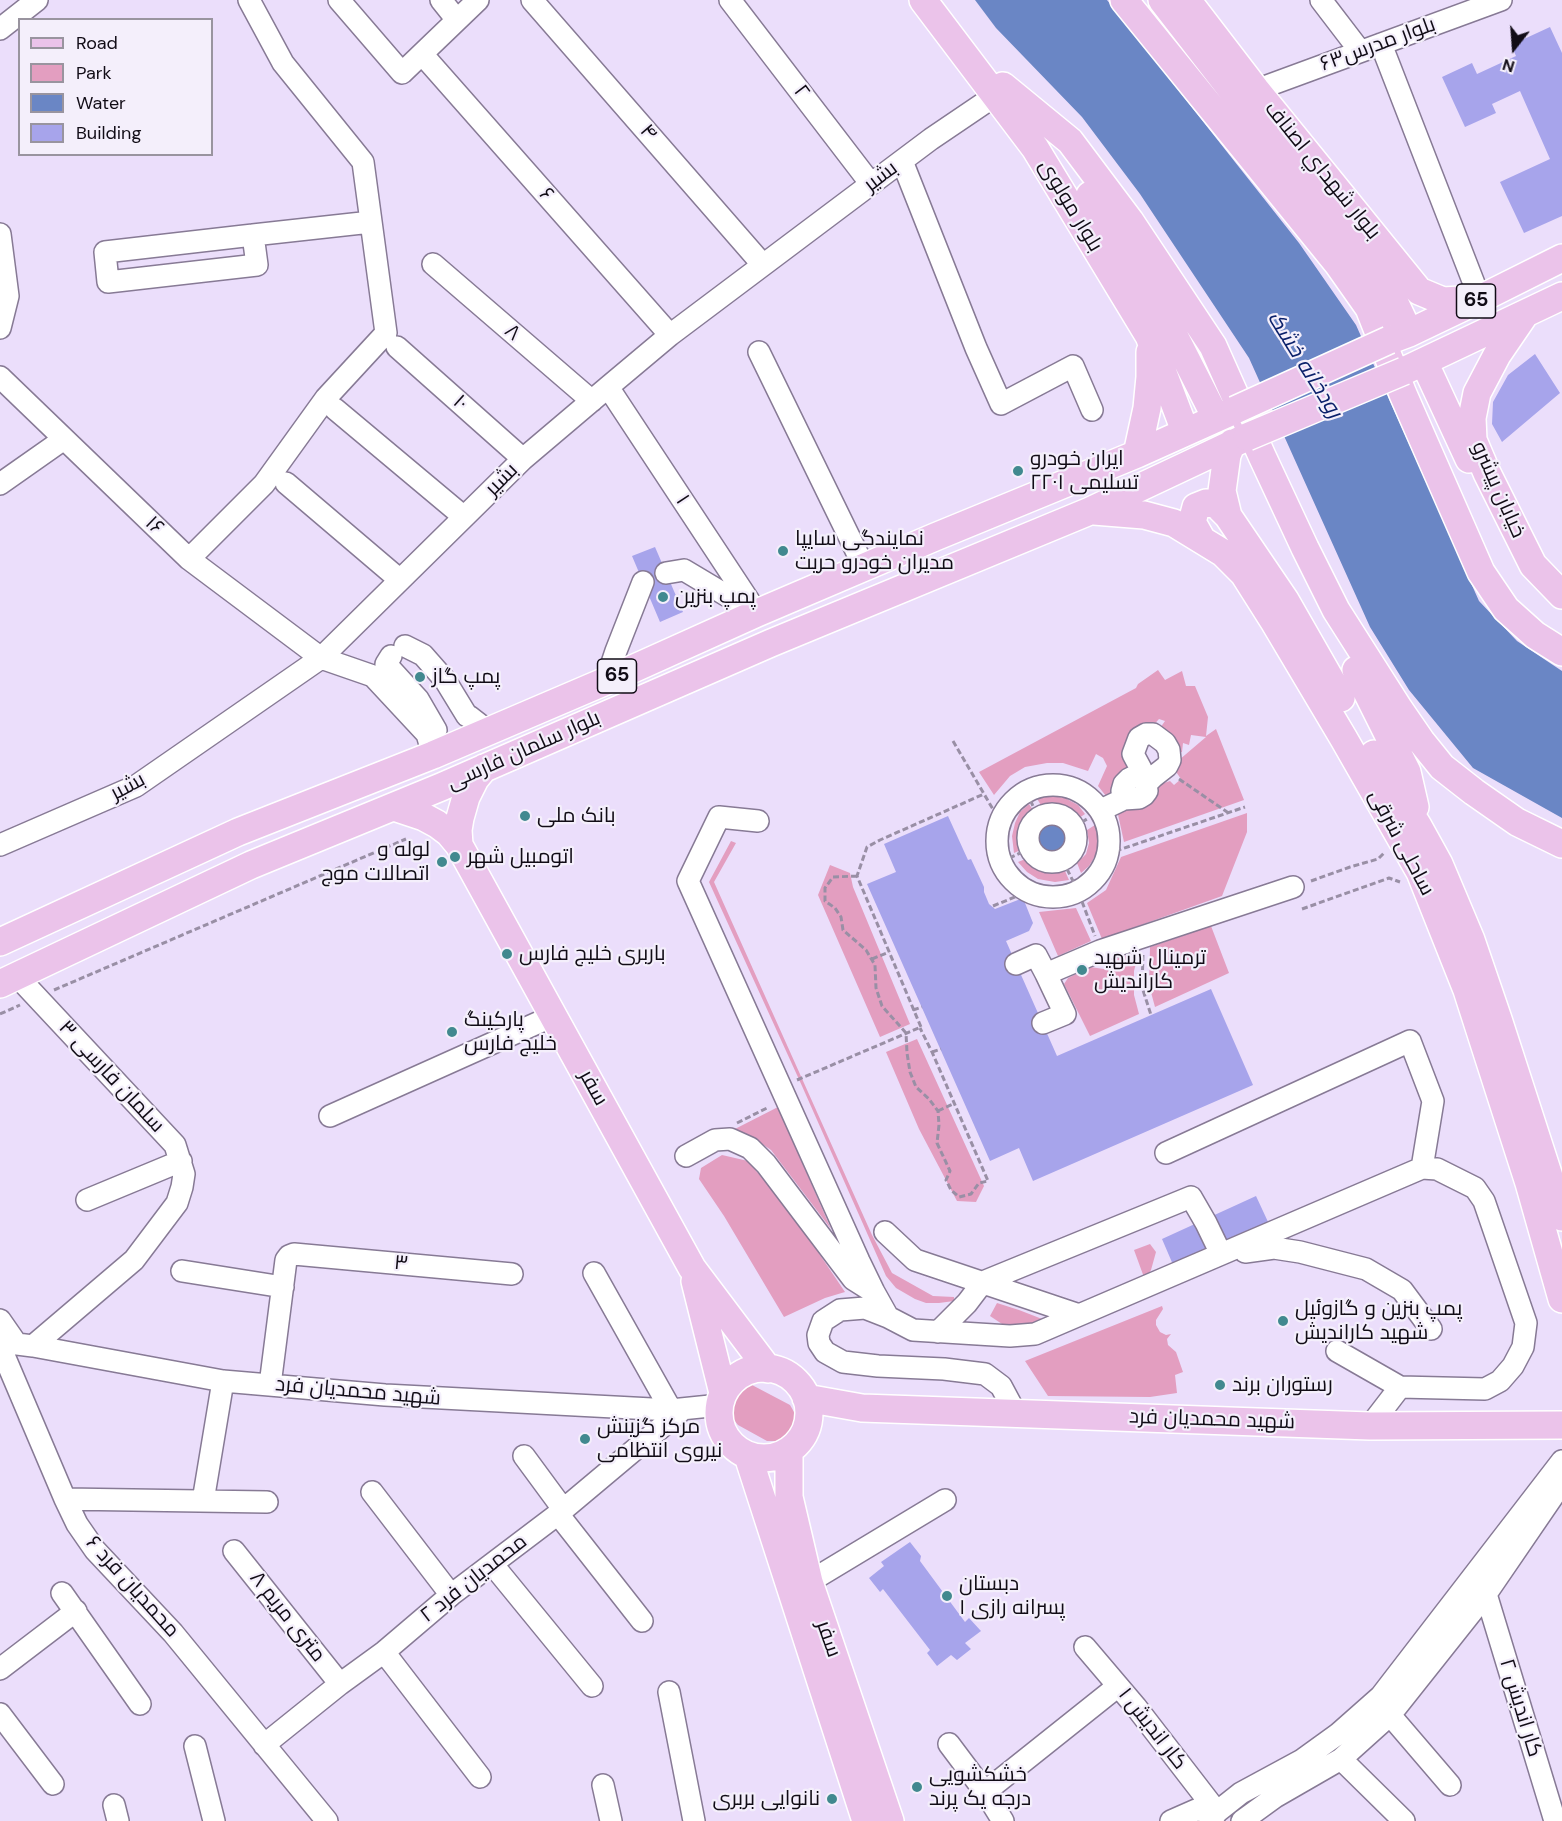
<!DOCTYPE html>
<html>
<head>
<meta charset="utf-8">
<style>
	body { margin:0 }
	#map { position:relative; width:1562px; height:1821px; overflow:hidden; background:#ebdefb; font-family:"DM Sans",sans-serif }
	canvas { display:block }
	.legend { position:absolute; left:18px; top:18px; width:195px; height:138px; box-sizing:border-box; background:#f4effb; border:2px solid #99949f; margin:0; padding:8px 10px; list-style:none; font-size:18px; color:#110c16 }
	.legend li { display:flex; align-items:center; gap:12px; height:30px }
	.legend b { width:30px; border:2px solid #99949f }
	.north { position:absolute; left:1484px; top:18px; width:60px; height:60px; -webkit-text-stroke:4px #f4effb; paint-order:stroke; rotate:197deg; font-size:16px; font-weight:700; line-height:24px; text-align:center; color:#110c16 }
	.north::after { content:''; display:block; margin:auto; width:21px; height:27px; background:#110c16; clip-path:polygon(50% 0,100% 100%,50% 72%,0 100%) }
</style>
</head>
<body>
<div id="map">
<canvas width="1562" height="1821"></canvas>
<ul class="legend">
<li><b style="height:8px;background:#ebc3ea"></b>Road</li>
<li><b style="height:16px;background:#e39ec0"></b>Park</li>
<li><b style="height:16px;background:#6a86c5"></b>Water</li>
<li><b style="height:16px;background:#a7a4eb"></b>Building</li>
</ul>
<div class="north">N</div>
</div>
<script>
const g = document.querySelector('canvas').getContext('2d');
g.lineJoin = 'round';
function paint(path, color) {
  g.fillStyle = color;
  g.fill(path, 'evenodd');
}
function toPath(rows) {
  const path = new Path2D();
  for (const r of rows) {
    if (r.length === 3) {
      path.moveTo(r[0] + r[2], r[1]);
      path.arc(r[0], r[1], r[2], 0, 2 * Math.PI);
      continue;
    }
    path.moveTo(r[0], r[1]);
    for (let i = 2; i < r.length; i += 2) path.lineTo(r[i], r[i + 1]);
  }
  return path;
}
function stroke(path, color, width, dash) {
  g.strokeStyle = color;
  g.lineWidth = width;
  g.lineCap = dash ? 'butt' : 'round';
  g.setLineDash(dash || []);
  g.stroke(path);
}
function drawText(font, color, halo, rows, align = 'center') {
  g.font = font + ' "DM Sans",Cairo,sans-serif';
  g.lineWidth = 4.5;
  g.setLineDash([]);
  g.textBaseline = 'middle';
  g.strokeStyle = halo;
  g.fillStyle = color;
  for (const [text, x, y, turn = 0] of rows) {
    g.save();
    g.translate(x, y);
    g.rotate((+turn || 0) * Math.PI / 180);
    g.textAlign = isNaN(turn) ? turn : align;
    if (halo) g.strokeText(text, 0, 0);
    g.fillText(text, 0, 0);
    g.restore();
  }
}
const green = toPath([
	[1158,670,1165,680,1182,671,1186,686,1195,686,1208,717,1206,736,1216,729,1244,800,1124,842,1117,810,1162,777,1164,783,1170,781,1174,785,1181,779,1172,766,1206,737,1191,735,1189,745,1183,743,1182,752,1174,753,1158,731,1165,721,1159,719,1149,730,1136,768,1110,801,1098,786,1107,766,1103,758,1096,754,1088,771,1063,763,1047,763,1025,767,1010,776,994,795,979,772,1136,688,1138,684],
	[1051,796,1065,798,1078,805,1085,814,1076,820,1074,815,1068,810,1056,806,1042,807,1036,797],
	[1029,804,1035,813,1026,826,1024,836,1025,848,1014,853,1012,836,1015,823,1020,812],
	[1247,813,1247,832,1222,896,1102,939,1087,903,1106,890,1121,857],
	[1095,825,1098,839,1097,853,1089,866,1081,873,1077,863,1086,854,1089,843,1087,830],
	[731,841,736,843,714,882,872,1235,892,1273,933,1296,954,1297,954,1301,939,1303,926,1303,915,1299,896,1288,886,1276,802,1086,709,882],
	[1028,858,1042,868,1065,871,1069,880,1055,882,1038,879,1027,872,1018,862],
	[830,865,850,873,853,887,910,1024,880,1037,818,895],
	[1076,908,1091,941,1058,956,1039,912],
	[1211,926,1229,973,1155,1007,1149,985,1150,947],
	[1139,952,1134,971,1134,995,1139,1014,1090,1036,1064,984,1068,978,1090,967,1104,969,1113,959],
	[917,1039,984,1186,976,1202,957,1201,919,1129,886,1052],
	[778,1107,831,1229,771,1150,752,1137,731,1131],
	[722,1155,748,1161,793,1215,845,1292,825,1298,784,1317,724,1216,699,1179,701,1168],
	[1150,1244,1156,1252,1151,1270,1145,1280,1134,1250],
	[997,1303,1019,1310,1055,1324,1019,1330,1002,1324,990,1316],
	[1162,1306,1163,1309,1156,1320,1156,1325,1160,1332,1166,1335,1171,1334,1167,1339,1168,1345,1176,1352,1183,1372,1175,1375,1177,1393,1150,1397,1048,1396,1025,1361],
	[742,1385,752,1385,790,1405,797,1417,790,1434,781,1441,767,1441,738,1425,729,1414,729,1407,733,1395]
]);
const water = toPath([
	[975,0,1107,0,1299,243,1356,325,1479,601,1517,641,1562,671,1562,818,1473,768,1409,690,1370,627,1249,358,1140,194,1082,117,996,28],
	[1053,838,17]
]);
const building = toPath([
	[1550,27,1562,53,1562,216,1524,233,1500,182,1550,159,1520,91,1492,104,1496,113,1465,127,1442,77,1472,63,1477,74,1516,56,1511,45],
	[1535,354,1560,393,1502,442,1492,424,1493,402,1508,375],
	[655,547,683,612,660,622,632,556],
	[948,816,968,860,971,859,984,887,984,892,989,904,995,909,1023,898,1033,923,1029,931,1006,941,1057,1056,1211,989,1253,1085,1033,1181,1019,1148,990,1161,867,884,896,872,884,844],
	[1256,1196,1269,1224,1174,1267,1162,1239],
	[910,1542,921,1556,920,1561,965,1622,969,1618,981,1631,965,1643,971,1649,957,1660,951,1655,937,1666,927,1653,930,1650,883,1589,880,1592,869,1578,884,1566,881,1562]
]);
const path = toPath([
	[953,741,1001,823],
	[1179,779,1230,814],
	[1027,792,1038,818],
	[1074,827,1087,819],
	[1107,854,1245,807],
	[1063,861,1078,891,1095,936],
	[1001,862,1029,849],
	[857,876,833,877,825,888,825,901,835,908,841,917,843,930,866,950,875,965,876,988,882,1006,906,1033,907,1053,910,1072,916,1087,929,1099,938,1111,939,1125,937,1143,950,1171,946,1180,951,1190,959,1197,971,1194,979,1183,988,1181,932,1052,920,1028],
	[1311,881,1350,867,1378,859,1385,852],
	[993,906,1027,892],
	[1302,909,1389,878,1400,882],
	[1143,955,1142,987,1151,1015],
	[872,959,889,952],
	[54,990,406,839],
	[913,1010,922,1007],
	[0,1014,20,1005],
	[932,1052,941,1049],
	[797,1080,921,1027,857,876,867,847,880,840,984,794],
	[938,1111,953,1104],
	[737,1123,769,1107]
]);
const minor = toPath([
	[339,0,402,73,478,0],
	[441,0,457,20],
	[532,0,763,265],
	[730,0,871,184],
	[1321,0,1360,51],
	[0,29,37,0],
	[1381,44,1480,299],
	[422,54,670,335],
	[1256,90,1501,0],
	[902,161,976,348,1001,404,1073,366,1092,410],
	[0,234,8,296,0,328],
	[253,235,257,265,108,282,105,252,253,235,371,222],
	[433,264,592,401],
	[397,347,523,459],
	[759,352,864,567],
	[0,377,189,559,321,658,373,676,427,734,433,755],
	[608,387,757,613],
	[335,409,464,517],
	[286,483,400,580],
	[0,484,64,439],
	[189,559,264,484,326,398,386,333,363,162,283,63,249,0],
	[666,573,684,570,751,610],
	[405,646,423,655,445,680,467,716,470,717,488,731],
	[391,656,386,664,418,699,436,730],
	[606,681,616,651,643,582],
	[1053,841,56],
	[1101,810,1124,799,1122,791,1124,784,1129,779,1139,774,1141,769,1133,754,1139,738,1146,734,1153,734,1165,743,1169,750,1170,760,1167,766,1153,777,1146,784,1147,791,1144,795,1139,798,1124,799],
	[1052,838,24],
	[758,821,719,817,688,881,859,1261,874,1292,888,1317],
	[0,845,136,786,321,658,523,459,608,387,670,335,871,184,931,139,996,95],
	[1016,964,1036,955,1046,974,1100,951,1293,887],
	[17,976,175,1145,184,1174,182,1187,177,1203,134,1260,33,1346],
	[1043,1023,1065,1014,1046,974],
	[330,1116,553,1016],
	[1166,1153,1410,1041,1433,1101,1422,1168],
	[686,1156,715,1140,730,1139,750,1148,766,1164,853,1279,872,1291],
	[87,1200,181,1161],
	[885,1232,915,1260,1079,1315],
	[1245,1252,1274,1248,1300,1252,1366,1269,1402,1290,1431,1329],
	[182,1271,283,1287],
	[594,1273,671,1410],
	[0,1320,16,1343],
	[938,1332,967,1303,983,1282,1191,1197,1206,1223,1221,1254],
	[0,1342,33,1346,223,1381,385,1395,671,1410,720,1405],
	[0,1346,65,1499,77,1524,95,1550,173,1633,327,1821],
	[1337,1351,1400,1387],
	[270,1385,286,1260,289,1256,294,1254,512,1274],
	[1016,1414,1001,1386,985,1374,944,1369,878,1366,843,1362,825,1352,819,1343,818,1335,823,1321,840,1310,865,1308,888,1317,913,1330,1010,1336,1035,1334,1422,1168,1437,1169,1475,1188,1484,1201,1526,1323,1523,1347,1513,1366,1500,1381,1485,1389,1400,1387,1370,1426],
	[524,1456,563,1509],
	[372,1492,451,1595],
	[65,1499,267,1502],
	[203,1501,223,1381],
	[558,1514,642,1621],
	[234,1551,340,1684],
	[493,1565,592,1686],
	[809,1582,945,1500],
	[62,1593,140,1704],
	[1486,1594,1555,1821],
	[1085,1647,1136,1707,1217,1812],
	[384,1652,480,1777],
	[0,1669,76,1611],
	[669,1692,694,1821],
	[0,1714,53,1784],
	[1390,1715,1450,1785],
	[949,1744,985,1792,1003,1821],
	[264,1745,340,1684,384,1652,451,1595,558,1514,682,1410],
	[195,1746,214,1821],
	[1341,1759,1404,1821],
	[603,1785,611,1821],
	[985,1792,1118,1686],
	[114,1805,118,1821],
	[1171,1821,1196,1810,1217,1812],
	[1211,1821,1217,1812,1241,1793,1302,1760,1338,1734,1381,1696,1562,1461],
	[1242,1821,1275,1797,1341,1759,1390,1715,1486,1594,1562,1483]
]);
const major = toPath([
	[923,0,1035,148,1149,336,1185,431],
	[1124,0,1338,264,1369,308,1403,394,1481,572,1506,609,1535,635,1562,652],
	[1162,0,1392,297,1409,333],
	[1187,0,1256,90,1419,291,1443,301,1480,299],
	[1003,86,1070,141,1130,221,1213,346,1262,456,1305,548,1336,610,1399,709,1421,741,1442,767,1474,792,1517,822,1562,844],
	[1090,195,1151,290,1216,418],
	[1525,314,1497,355,1477,393,1472,418,1473,440,1487,473,1533,565,1562,595],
	[1393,339,1409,333,1480,299,1562,258],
	[1424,362,1469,459],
	[1408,369,1562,296],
	[1232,443,1227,455,1222,491,1228,516,1285,600,1341,698],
	[1137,454,1147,408,1150,377,1150,352],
	[1094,511,1144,515,1174,523,1223,553,1244,574,1275,623,1344,739,1420,872,1467,990,1529,1183,1562,1299],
	[1201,538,1192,522,1196,507,1206,503,1216,504,1228,516],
	[1356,670,1407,772,1415,807],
	[1374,754,1418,826,1439,864,1471,940,1498,1019,1562,1217],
	[394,807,424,817,437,824,449,833,459,845,692,1268,768,1369],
	[459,845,458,830,460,818,466,797,475,779,484,768],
	[0,942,238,832,433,755,606,681,757,613,935,537,1137,454,1235,410],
	[0,984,251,865,441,787,771,643,1090,511,1247,437],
	[695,1281,723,1393],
	[764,1413,45],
	[806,1398,862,1408,1370,1426,1562,1425],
	[789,1451,789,1497,809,1582,890,1821],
	[748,1456,866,1821]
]);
const majorBridge = toPath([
	[1235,410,1389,340],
	[1247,437,1404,371]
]);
const markers = [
	[1018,471,6,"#41898f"],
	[783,551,6,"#41898f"],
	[663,597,6,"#41898f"],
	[420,677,6,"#41898f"],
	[525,816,6,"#41898f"],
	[455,857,6,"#41898f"],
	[442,862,6,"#41898f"],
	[507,954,6,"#41898f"],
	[1082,970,6,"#41898f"],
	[452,1032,6,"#41898f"],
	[1283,1321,6,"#41898f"],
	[1220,1385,6,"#41898f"],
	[585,1439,6,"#41898f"],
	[947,1596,6,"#41898f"],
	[917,1787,6,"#41898f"],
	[832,1799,6,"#41898f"]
];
const shields = [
	[1476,301,39],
	[617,676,39]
];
const shieldNames = [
	["65",1476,301],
	["65",617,676]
];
const streetNames = [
	["بلوار مدرس۶۳",1378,45,-20],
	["۲",801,92,53],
	["۴",648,133,49],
	["بلوار شهداي اصناف",1322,171,51],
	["بشیر",881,177,-37],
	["۶",546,195,49],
	["بلوار مولوی",1070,206,59],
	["۸",512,333,41],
	["۱۰",460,403,42],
	["بشیر",502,480,-45],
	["خیابان پیشرو",1498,490,66],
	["۱",682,500,57],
	["۱۶",154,526,44],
	["بلوار سلمان فارسی",524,751,-24],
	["بشیر",128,787,-28],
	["ساحلی شرقی",1401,843,62],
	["۳ سلمان فارسی",111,1077,47],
	["سفر",593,1088,61],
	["۳",401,1264,5],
	["شهید محمدیان فرد",358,1392,5],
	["شهید محمدیان فرد",1212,1420,2],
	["۲ محمدیان فرد",474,1579,-38],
	["۶ محمدیان فرد",132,1587,48],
	["۸ متری مریم",287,1617,52],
	["سفر",828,1639,71],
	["۲ کار اندیش",1520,1708,73],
	["۱ کار اندیش",1152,1729,52]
];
const poiNames = [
	["ایران خودرو",1030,459],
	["تسلیمی ۲۲۰۱",1030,483],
	["نمایندگی سایپا",795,539],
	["مدیران خودرو حریت",795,563],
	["پمپ بنزین",675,597],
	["پمپ گاز",432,677],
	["بانک ملی",537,816],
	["لوله و",430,850,"right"],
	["اتصالات موج",430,874,"right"],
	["اتومبیل شهر",467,857],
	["باربری خلیج فارس",519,954],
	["ترمینال شهید",1094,958],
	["کاراندیش",1094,982],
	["پارکینگ",464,1020],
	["خلیج فارس",464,1044],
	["پمپ بنزین و گازوئیل",1295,1309],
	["شهید کاراندیش",1295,1333],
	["رستوران برند",1232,1385],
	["مرکز گزینش",597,1427],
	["نیروی انتظامی",597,1451],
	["دبستان",959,1584],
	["پسرانه رازی ۱",959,1608],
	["خشکشویی",929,1775],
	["درجه یک پرند",929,1799],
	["نانوایی بربری",820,1799,"right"]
];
const waterNames = [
	["رودخانه خشک",1304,365,58]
];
paint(green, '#e39ec0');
paint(water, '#6a86c5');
paint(building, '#a7a4eb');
stroke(minor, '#877a95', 24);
stroke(major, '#fff', 30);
stroke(path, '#998fa5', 3, [6, 3]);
stroke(minor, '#fff', 21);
stroke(major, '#ebc3ea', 27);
stroke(majorBridge, '#fff', 30, []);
stroke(majorBridge, '#ebc3ea', 27);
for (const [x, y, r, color] of markers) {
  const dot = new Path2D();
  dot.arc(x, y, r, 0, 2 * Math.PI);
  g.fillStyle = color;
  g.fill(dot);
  stroke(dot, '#f4effb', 2);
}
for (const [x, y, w] of shields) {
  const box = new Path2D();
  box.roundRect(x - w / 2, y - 17, w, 34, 4.5);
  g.fillStyle = '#f4effb';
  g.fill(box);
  stroke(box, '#110c16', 1.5);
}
drawText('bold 20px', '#110c16', null, shieldNames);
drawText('21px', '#110c16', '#f4effb', streetNames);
drawText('21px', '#110c16', '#f4effb', poiNames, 'left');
drawText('italic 22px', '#0b216b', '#f4effb', waterNames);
</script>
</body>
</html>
